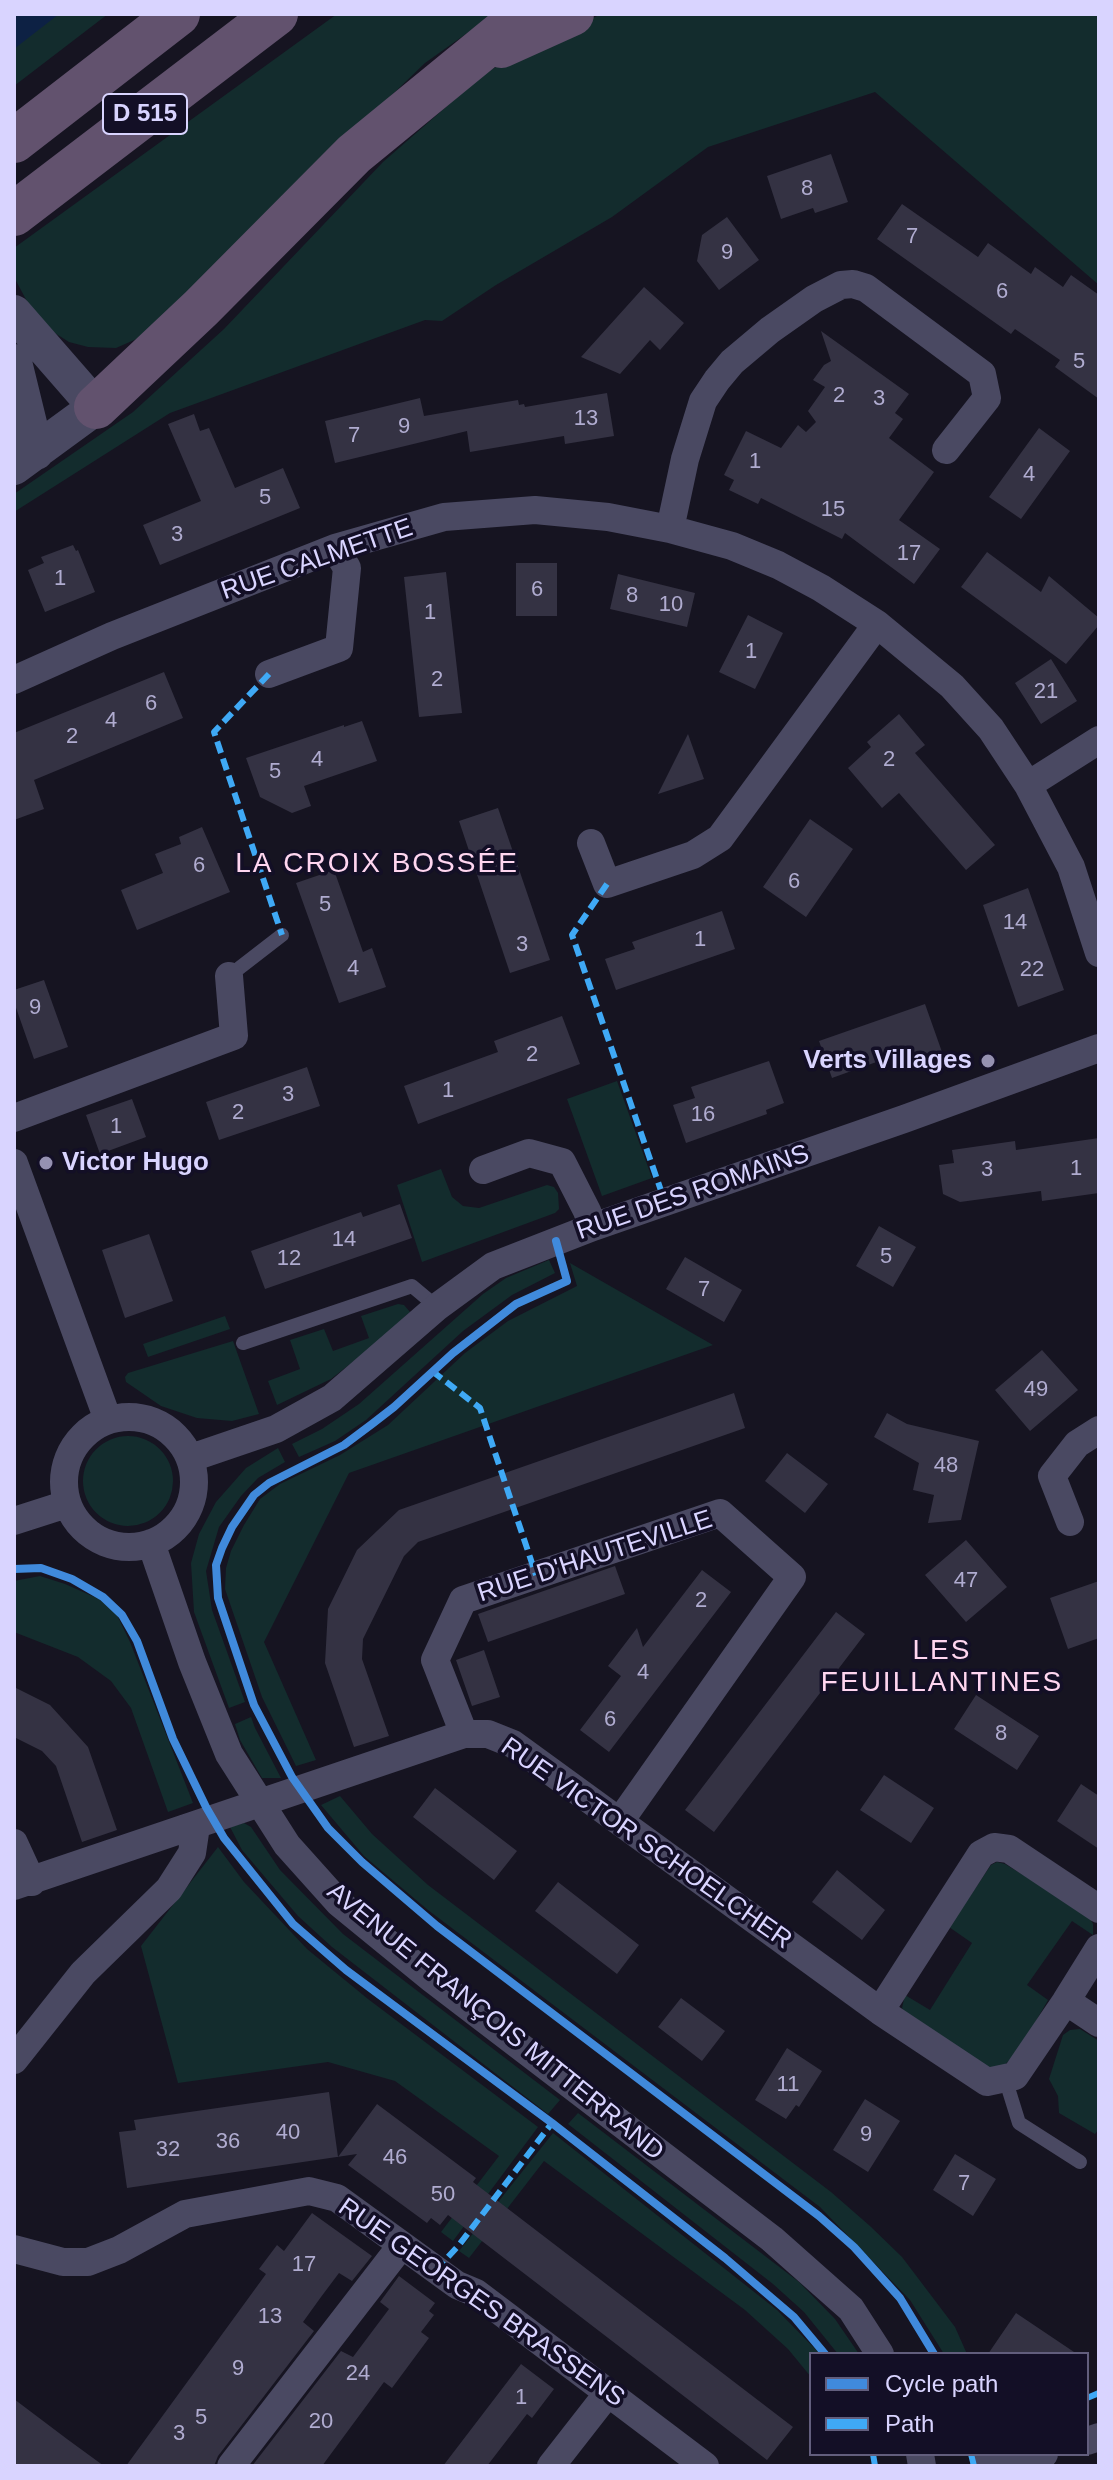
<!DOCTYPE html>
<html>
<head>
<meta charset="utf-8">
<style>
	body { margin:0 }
	#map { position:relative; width:1113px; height:2480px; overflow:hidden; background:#161421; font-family:Helvetica,sans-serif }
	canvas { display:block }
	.frame { position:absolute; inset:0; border:16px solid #d9d4ff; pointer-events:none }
	.legend { position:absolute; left:809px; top:2352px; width:280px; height:104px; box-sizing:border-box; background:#130f26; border:2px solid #625e7d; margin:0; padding:10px 14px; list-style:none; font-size:24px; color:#d9d4ff }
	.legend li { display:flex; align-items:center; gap:16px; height:40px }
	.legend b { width:40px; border:2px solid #625e7d }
</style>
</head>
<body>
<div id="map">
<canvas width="1113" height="2480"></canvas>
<div class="frame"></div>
<ul class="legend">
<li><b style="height:10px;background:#408adc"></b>Cycle path</li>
<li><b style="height:10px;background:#3fa9f5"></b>Path</li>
</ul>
</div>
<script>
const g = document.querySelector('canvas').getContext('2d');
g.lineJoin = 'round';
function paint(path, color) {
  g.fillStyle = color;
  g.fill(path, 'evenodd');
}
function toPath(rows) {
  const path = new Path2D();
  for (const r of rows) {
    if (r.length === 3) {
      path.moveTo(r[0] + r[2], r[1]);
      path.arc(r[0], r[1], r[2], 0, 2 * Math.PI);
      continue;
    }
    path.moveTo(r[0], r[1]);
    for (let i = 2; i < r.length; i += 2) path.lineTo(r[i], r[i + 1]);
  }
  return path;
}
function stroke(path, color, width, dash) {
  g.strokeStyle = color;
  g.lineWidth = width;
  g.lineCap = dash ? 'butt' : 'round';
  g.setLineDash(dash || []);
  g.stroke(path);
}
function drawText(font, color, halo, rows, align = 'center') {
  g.font = font + ' Helvetica,sans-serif';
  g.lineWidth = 7;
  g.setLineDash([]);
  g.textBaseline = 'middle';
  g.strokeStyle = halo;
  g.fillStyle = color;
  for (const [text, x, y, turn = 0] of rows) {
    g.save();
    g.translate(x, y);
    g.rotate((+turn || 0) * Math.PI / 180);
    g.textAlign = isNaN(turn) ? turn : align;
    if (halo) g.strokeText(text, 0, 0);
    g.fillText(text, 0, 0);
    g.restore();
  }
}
const green = toPath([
	[14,14,108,14,14,86],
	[337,14,494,14,425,63,141,337,116,348,88,347,69,342,47,328,30,307,14,277,14,248],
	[601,14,1099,14,1099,285,875,92,708,147,612,217,496,285,442,321,425,320,170,413,14,512,14,494,133,412,224,329,383,162,486,72],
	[617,1081,652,1178,602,1196,567,1099],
	[441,1169,452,1197,463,1206,479,1208,547,1185,554,1187,558,1193,559,1209,555,1213,422,1262,397,1185],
	[549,1260,555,1273,512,1295,463,1331,366,1420,335,1441,299,1457,292,1444,322,1429,359,1404,483,1294,506,1278],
	[570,1263,713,1345,349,1473,264,1642,316,1760,296,1766,262,1697,225,1589,226,1568,231,1551,244,1525,260,1499,280,1484,340,1455,388,1425,465,1353,508,1321,577,1286],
	[398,1304,404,1305,410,1312,373,1346,331,1379,277,1405,268,1381,300,1369,290,1340,324,1329,333,1351,369,1338,361,1316],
	[225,1316,230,1329,148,1357,143,1344],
	[233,1341,259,1414,232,1421,197,1418,161,1406,126,1382,125,1377,128,1373],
	[128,1481,45],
	[278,1448,285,1462,258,1478,241,1496,219,1527,206,1571,212,1610,245,1702,229,1708,194,1612,191,1563,199,1534,216,1502,246,1468],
	[40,1576,65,1584,99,1599,117,1615,130,1642,193,1803,168,1812,131,1708,111,1681,78,1657,14,1632,14,1581],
	[251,1717,255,1728,281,1778,262,1778,240,1740,235,1724],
	[340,1796,372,1834,428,1885,831,2192,870,2226,902,2257,955,2327,967,2354,944,2354,910,2300,820,2207,428,1910,364,1856,321,1805],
	[244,1823,251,1827,280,1870,343,1934,560,2100,548,2114,332,1947,298,1916,242,1850,230,1827],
	[218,1847,244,1882,307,1949,368,1999,538,2127,453,2241,441,2232,499,2156,395,2081,328,2062,178,2083,141,1946],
	[997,1862,1005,1864,1088,1914,1093,1924,1093,1935,1072,1921,1027,1985,1048,2000,1028,2035,1013,2057,1001,2068,986,2068,913,2022,902,2008,905,1995,930,2010,972,1943,949,1927,991,1865],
	[1080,2029,1099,2041,1099,2129,1095,2134,1059,2113,1058,2096,1049,2079,1063,2035,1070,2030],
	[578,2113,799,2282,835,2319,859,2354,838,2354,804,2312,773,2284,568,2124],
	[553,2133,777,2310,820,2354,811,2354,811,2377,788,2349,745,2310,544,2161,469,2258,459,2251]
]);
const water = toPath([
	[19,14,59,14,14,49,14,18]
]);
const building = toPath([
	[831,154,848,202,815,213,813,208,781,219,767,176],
	[902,204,978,257,988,243,1031,274,1035,267,1063,287,1071,275,1099,295,1099,399,1055,367,1060,360,1015,329,1011,334,877,239],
	[727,217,759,260,719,290,697,261,702,235],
	[644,287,684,323,660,350,650,340,620,374,581,357],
	[821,331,909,394,895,413,903,419,889,438,934,472,899,520,940,549,914,584,845,533,842,539,761,498,758,504,729,490,734,480,724,475,746,431,781,448,798,425,806,432,816,422,808,411,825,387,813,380,824,365,831,361],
	[607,393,614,436,565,444,564,436,470,452,467,431,335,463,325,421,420,398,424,416,518,400,519,405,524,404,525,407],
	[194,414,200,431,209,428,235,488,283,468,300,508,160,565,143,525,201,501,168,424],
	[1039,428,1070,451,1021,519,989,497],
	[73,545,76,551,78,550,95,592,45,612,28,570,44,563,41,557],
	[987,552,1041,592,1049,576,1099,618,1099,625,1066,664,961,587],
	[516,563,557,563,557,616,516,616],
	[446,572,462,713,419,717,404,577],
	[618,574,695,593,687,627,610,609],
	[748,615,783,633,755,689,719,672],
	[1051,659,1077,701,1041,724,1015,683],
	[164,672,183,718,34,780,44,809,14,820,14,733],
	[899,714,925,745,915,753,995,845,966,870,899,793,882,808,848,768,871,747,867,742],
	[362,721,377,761,304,786,311,806,292,813,260,797,246,758,344,725,344,727],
	[688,734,704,779,658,794],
	[498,808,550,960,510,973,459,821],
	[810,819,853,849,806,917,763,887],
	[202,827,230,892,137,930,121,890,163,873,155,854,181,844,179,837],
	[334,870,363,952,372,948,386,987,339,1003,296,883],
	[1028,888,1064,990,1018,1007,983,905],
	[722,911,735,949,616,990,605,959,635,949,632,942],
	[44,980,68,1047,34,1059,14,1002,14,990],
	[925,1004,942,1052,911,1063,907,1051,832,1078,819,1041],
	[562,1016,580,1064,418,1124,404,1086,498,1052,494,1041],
	[769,1061,784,1103,766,1110,767,1114,686,1143,673,1105,695,1098,691,1087],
	[307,1067,320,1106,219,1140,206,1102],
	[132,1099,146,1137,100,1154,86,1115],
	[1099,1138,1099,1193,1042,1201,1041,1191,960,1202,943,1194,939,1165,954,1163,952,1150,1015,1141,1016,1150],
	[400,1204,412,1238,265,1289,251,1251,361,1212,363,1217],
	[879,1226,916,1247,893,1287,856,1266],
	[149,1234,173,1301,125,1318,102,1250],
	[685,1257,742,1290,724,1322,666,1289],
	[1042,1350,1078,1390,1030,1431,995,1390],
	[734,1393,745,1428,418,1542,404,1556,363,1639,362,1659,389,1736,354,1747,325,1663,328,1609,357,1550,399,1510],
	[887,1413,907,1424,979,1441,961,1520,928,1523,934,1495,913,1490,919,1463,874,1437],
	[787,1453,828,1484,805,1513,765,1481],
	[966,1540,1007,1587,966,1622,925,1575],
	[615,1566,625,1594,488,1642,478,1614],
	[702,1570,731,1592,609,1752,580,1730,621,1676,608,1666,637,1628,643,1647],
	[1099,1581,1099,1638,1068,1649,1050,1598],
	[836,1612,865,1634,714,1832,685,1810],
	[484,1650,500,1697,472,1706,456,1660],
	[14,1687,50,1705,88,1747,117,1830,82,1842,56,1766,42,1751,14,1737],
	[976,1695,1039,1736,1017,1770,954,1729],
	[884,1775,934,1808,911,1843,860,1810],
	[1081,1784,1099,1796,1099,1849,1057,1821],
	[435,1788,517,1851,494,1880,413,1817],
	[837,1870,885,1910,862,1940,812,1902],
	[558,1882,639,1945,617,1974,535,1911],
	[681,1998,725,2031,702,2061,658,2027],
	[787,2048,822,2071,799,2107,796,2105,786,2119,755,2100],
	[329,2092,338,2157,377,2104,476,2178,473,2182,793,2427,767,2460,448,2215,440,2225,431,2218,427,2223,348,2165,357,2154,127,2188,119,2132,136,2130,134,2120],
	[865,2099,900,2121,868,2172,833,2150],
	[955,2154,996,2179,973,2216,933,2190],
	[312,2213,372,2256,352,2281,339,2273,321,2297,303,2322,314,2331,218,2456,214,2466,126,2466,266,2274,259,2269,277,2245,284,2251],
	[399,2276,435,2303,429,2311,434,2315,421,2332,429,2338,392,2388,384,2382,322,2466,252,2466,341,2351,353,2357,389,2309,380,2302],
	[1016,2313,1077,2354,988,2354],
	[521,2364,554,2389,532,2418,527,2414,487,2466,443,2466],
	[14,2399,67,2439,104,2466,14,2466]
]);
const service = toPath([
	[229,976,282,935],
	[243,1343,412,1286,437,1307],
	[1005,2078,1019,2123,1080,2162]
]);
const minor = toPath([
	[670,529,685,459,703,401,717,380,732,362,770,330,814,299,841,285,853,284,866,288,982,374,987,398,946,450],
	[269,674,339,648,347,568,335,548],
	[14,680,112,636,335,548,444,517,535,510,608,517,670,529,732,546,778,565,821,588,877,624,952,686,991,729,1028,785,1071,867,1099,953],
	[1028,785,1099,740],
	[591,843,607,884,693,855,720,838,877,624],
	[14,1118,234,1036,229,976],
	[14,1163,108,1420],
	[483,1170,529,1153,562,1162,587,1211,593,1227],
	[129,1482,65],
	[191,1458,276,1429,332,1398,437,1307,493,1266,593,1227,904,1119,1099,1048],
	[14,1521,67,1504],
	[1070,1522,1052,1476,1077,1444,1099,1430],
	[151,1543,192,1662,229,1754,287,1845,339,1903,432,1979,772,2239,851,2309,880,2354],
	[464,1734,435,1660,463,1600,720,1513,792,1577,620,1821],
	[14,1843,32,1882],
	[14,1886,464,1734,488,1734,513,1744,880,2011,987,2082,1015,2076,1066,2001,1099,2023],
	[1066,2001,1099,1948],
	[880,2011,981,1854,994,1847,1009,1849,1099,1909],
	[14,2060,83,1973,169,1889,192,1853,196,1826],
	[14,2249,63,2262,88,2262,119,2250,185,2214,309,2191,337,2198,457,2285,476,2293,705,2466],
	[1087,2441,1099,2437],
	[920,2454,922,2466],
	[231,2466,401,2246],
	[551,2466,608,2393],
	[984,2466,1044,2454]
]);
const tertiary = toPath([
	[14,313,96,407,14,467],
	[14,362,36,452]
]);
const trunk = toPath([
	[501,46,572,14],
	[14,141,178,14],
	[14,214,276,14],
	[96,407,201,308,354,154,525,14]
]);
const quiet = toPath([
	[269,674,214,732,282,935],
	[607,884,572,935,665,1202],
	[432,1371,480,1408,536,1575],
	[436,2270,459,2245,552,2123],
	[1087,2398,1099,2393],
	[873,2454,875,2466],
	[971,2454,974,2466]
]);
const cycleway = toPath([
	[556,1241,567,1281,516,1304,453,1353,394,1407,372,1424,344,1445,269,1483,254,1495,232,1527,222,1548,216,1565,218,1598,254,1705,292,1777,328,1828,362,1862,437,1926,819,2216,854,2247,900,2298,934,2354],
	[14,1569,41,1568,72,1579,103,1597,122,1615,137,1641,173,1739,206,1807,224,1838,293,1924,346,1970,552,2123,725,2258,794,2317,825,2354]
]);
const markers = [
	[988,1061,8,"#9591b1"],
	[46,1163,8,"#9591b1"]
];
const numberNames = [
	["8",807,189],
	["7",912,237],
	["9",727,253],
	["6",1002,292],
	["5",1079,362],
	["2",839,396],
	["3",879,399],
	["13",586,419],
	["9",404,427],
	["7",354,436],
	["1",755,462],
	["4",1029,475],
	["5",265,498],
	["15",833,510],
	["3",177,535],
	["17",909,554],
	["1",60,579],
	["6",537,590],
	["8",632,596],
	["10",671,605],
	["1",430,613],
	["1",751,652],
	["2",437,680],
	["21",1046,692],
	["6",151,704],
	["4",111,721],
	["2",72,737],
	["4",317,760],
	["2",889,760],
	["5",275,772],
	["6",199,866],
	["6",794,882],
	["5",325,905],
	["14",1015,923],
	["1",700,940],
	["3",522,945],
	["4",353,969],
	["22",1032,970],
	["9",35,1008],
	["2",532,1055],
	["1",448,1091],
	["3",288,1095],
	["2",238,1113],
	["16",703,1115],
	["1",116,1127],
	["1",1076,1169],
	["3",987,1170],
	["14",344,1240],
	["5",886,1257],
	["12",289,1259],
	["7",704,1290],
	["49",1036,1390],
	["48",946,1466],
	["47",966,1581],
	["2",701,1601],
	["4",643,1673],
	["6",610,1720],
	["8",1001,1734],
	["11",788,2085],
	["40",288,2133],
	["9",866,2135],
	["36",228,2142],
	["32",168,2150],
	["46",395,2158],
	["7",964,2184],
	["50",443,2195],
	["17",304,2265],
	["13",270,2317],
	["9",238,2369],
	["24",358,2374],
	["1",521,2398],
	["5",201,2418],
	["20",321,2422],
	["3",179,2434]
];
const shields = [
	[145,114,84]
];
const shieldNames = [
	["D 515",145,114]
];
const streetNames = [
	["RUE CALMETTE",317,560,-19],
	["RUE DES ROMAINS",693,1193,-19],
	["RUE D'HAUTEVILLE",595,1557,-18],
	["RUE VICTOR SCHOELCHER",646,1844,35],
	["AVENUE FRANÇOIS MITTERRAND",495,2022,39],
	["RUE GEORGES BRASSENS",481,2303,35]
];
const poiNames = [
	["Verts Villages",972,1061],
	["Victor Hugo",62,1163,"left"]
];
const neighbourhoodNames = [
	["LA CROIX BOSSÉE",377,864],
	["LES",942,1651],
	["FEUILLANTINES",942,1683]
];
paint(green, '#132c2d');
paint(water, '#0d2144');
paint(building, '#343243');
stroke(service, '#4a4962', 14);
stroke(minor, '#4a4962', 28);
stroke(tertiary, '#4a4962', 36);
stroke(trunk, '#62526e', 44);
stroke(quiet, '#3fa9f5', 6, [12, 6]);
stroke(cycleway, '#408adc', 8);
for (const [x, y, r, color] of markers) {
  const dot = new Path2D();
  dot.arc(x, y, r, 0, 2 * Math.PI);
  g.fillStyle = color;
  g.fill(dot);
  stroke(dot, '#130f26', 3);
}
drawText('22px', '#b0acd0', null, numberNames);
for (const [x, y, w] of shields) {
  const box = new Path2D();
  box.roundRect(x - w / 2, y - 20, w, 40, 6);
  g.fillStyle = '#130f26';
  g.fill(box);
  stroke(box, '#d9d4ff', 2);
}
drawText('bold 24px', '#d9d4ff', null, shieldNames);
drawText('26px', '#d9d4ff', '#130f26', streetNames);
drawText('bold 26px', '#d9d4ff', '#130f26', poiNames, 'right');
g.letterSpacing = '2px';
drawText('28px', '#ffd6f0', '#130f26', neighbourhoodNames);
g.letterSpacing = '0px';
</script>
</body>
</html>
